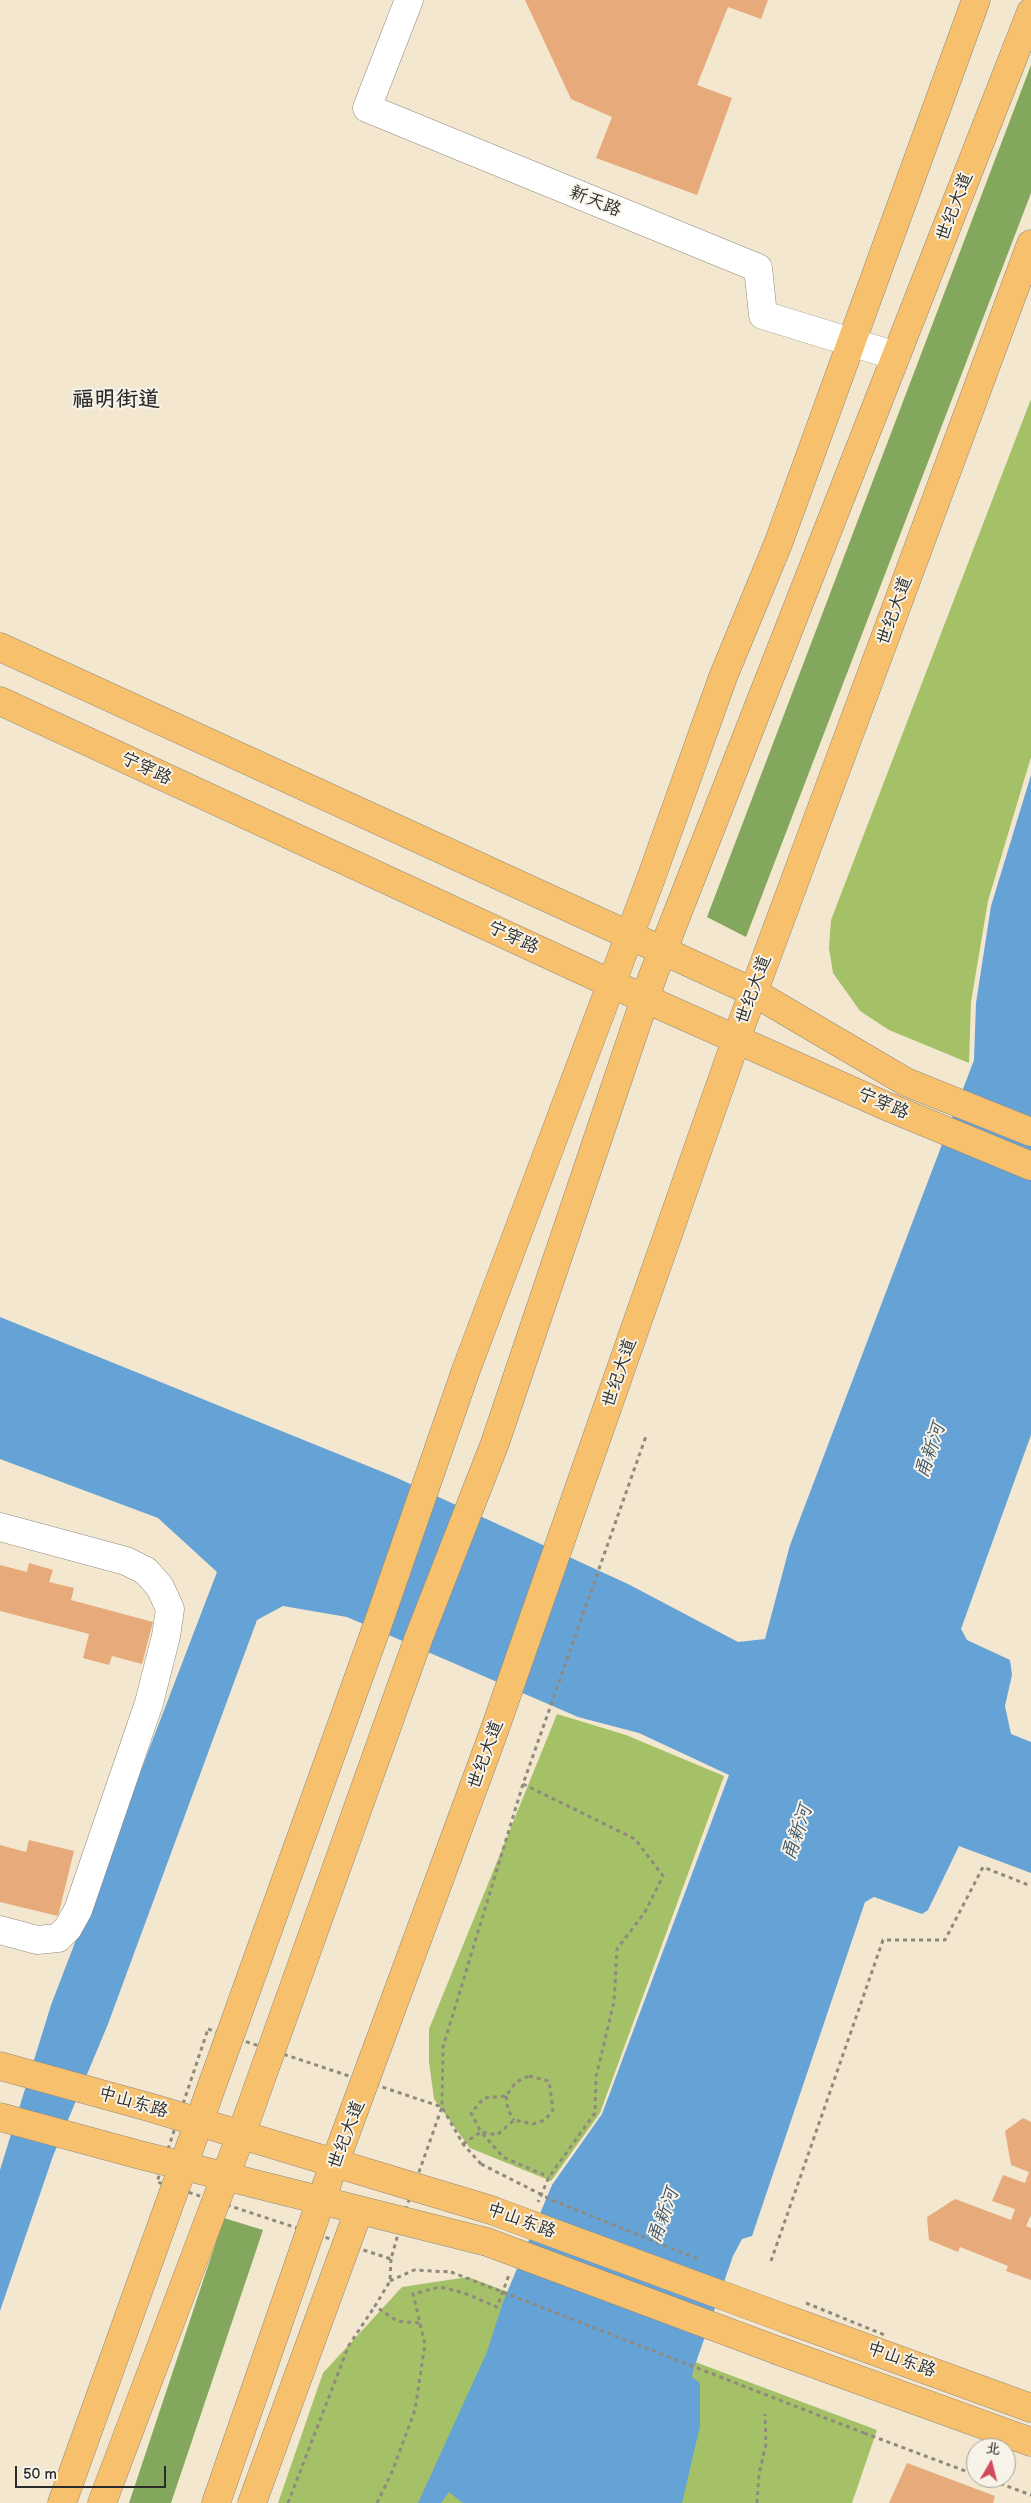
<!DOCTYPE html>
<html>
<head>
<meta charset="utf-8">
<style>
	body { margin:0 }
	#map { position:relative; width:1031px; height:2503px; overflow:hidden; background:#f3e7d0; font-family:"Balsamiq Sans","LXGW WenKai TC",sans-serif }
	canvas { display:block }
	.north { position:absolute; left:966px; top:2438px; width:50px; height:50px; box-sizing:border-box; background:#f7f3e8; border:1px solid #a5a39c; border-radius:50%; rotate:8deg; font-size:14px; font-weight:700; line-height:20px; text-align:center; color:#2b2b2b }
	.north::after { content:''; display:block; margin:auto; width:18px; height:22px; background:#d1495b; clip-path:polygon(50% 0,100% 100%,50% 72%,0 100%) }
	.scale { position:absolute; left:15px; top:2466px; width:151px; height:22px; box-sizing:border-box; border:2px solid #2b2b2b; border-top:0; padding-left:6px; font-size:15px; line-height:18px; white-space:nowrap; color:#2b2b2b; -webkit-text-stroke:4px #f7f3e8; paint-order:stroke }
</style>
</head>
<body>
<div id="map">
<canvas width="1031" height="2503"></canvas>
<div class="north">北</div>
<div class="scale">50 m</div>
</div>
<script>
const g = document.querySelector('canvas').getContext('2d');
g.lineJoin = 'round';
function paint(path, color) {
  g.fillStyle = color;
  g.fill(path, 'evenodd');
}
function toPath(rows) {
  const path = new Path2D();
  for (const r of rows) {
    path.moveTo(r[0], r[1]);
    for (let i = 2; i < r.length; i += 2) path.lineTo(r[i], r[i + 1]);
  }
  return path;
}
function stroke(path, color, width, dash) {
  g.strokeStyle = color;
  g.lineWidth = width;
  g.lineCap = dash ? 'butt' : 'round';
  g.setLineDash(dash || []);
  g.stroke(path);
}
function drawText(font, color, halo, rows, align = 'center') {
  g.font = font + ' "Balsamiq Sans","LXGW WenKai TC",sans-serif';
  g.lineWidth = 4;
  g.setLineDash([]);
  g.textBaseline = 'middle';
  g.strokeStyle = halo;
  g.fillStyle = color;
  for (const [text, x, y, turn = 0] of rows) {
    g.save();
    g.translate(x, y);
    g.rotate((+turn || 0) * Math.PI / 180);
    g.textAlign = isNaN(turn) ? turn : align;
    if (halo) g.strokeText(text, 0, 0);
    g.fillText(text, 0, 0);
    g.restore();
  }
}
const green = toPath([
	[1031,399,1031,757,988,901,971,1002,969,1063,889,1030,860,1011,833,973,829,948,831,920],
	[557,1714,626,1735,724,1776,600,2113,551,2181,470,2148,434,2099,429,2062,429,2029],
	[468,2277,877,2430,852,2503,278,2503,323,2373,402,2287]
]);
const forest = toPath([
	[1031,65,1031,193,746,937,707,917],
	[224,2218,263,2230,171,2503,129,2503]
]);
const water = toPath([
	[1031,775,1031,1435,961,1629,967,1640,1010,1660,1012,1675,1005,1706,1011,1734,1031,1742,1031,1873,959,1846,928,1910,922,1914,874,1897,865,1902,752,2236,742,2239,733,2256,693,2371,692,2377,700,2383,700,2426,682,2503,463,2503,449,2492,441,2503,418,2503,487,2352,503,2302,552,2185,602,2114,729,1775,639,1733,578,1717,347,1617,283,1606,257,1620,108,2024,53,2156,0,2311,0,2170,51,2005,217,1572,158,1518,0,1459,0,1317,395,1477,628,1584,738,1642,765,1639,790,1545,974,1060,976,1003,991,906]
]);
const building = toPath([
	[525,0,768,0,761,19,728,7,697,85,732,98,697,195,596,158,612,117,571,99],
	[29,1563,53,1570,49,1582,74,1588,71,1600,153,1622,142,1664,112,1656,109,1665,83,1658,89,1634,0,1611,0,1565,27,1572],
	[29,1840,74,1851,58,1916,0,1902,0,1845,26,1852],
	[1023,2118,1031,2122,1031,2215,1026,2226,1031,2228,1031,2280,1006,2271,1008,2266,960,2247,958,2252,929,2240,927,2217,955,2199,1011,2220,1015,2209,992,2201,1003,2175,1025,2183,1029,2172,1011,2165,1005,2131],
	[907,2463,995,2496,993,2503,889,2503]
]);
const path = toPath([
	[523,1784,635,1839,663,1876,645,1912,617,1949,614,2002,596,2077,595,2113,549,2177,538,2202],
	[208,2029,442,2107,402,2220,391,2259,157,2182,208,2029],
	[529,2076,549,2081,553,2110,545,2120,533,2124,514,2120,497,2135,481,2132,471,2113,484,2098,506,2096,516,2082,529,2076],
	[506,2096,508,2110,514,2120],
	[463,2144,481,2132,503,2157,549,2177],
	[481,2164,463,2144,442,2107,443,2047,523,1784,646,1436],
	[391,2259,390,2281,375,2306,397,2321,420,2323],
	[771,2261,883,1940,945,1940,983,1867,1031,1886],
	[390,2281,414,2270,451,2272],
	[864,2433,976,2475],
	[985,2478,1031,2495],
	[288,2503,349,2345,375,2306],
	[377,2503,392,2472,415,2410,425,2344,413,2294,440,2287,464,2293,497,2307,509,2275],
	[757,2503,759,2474,766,2444,765,2414]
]);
const minor = toPath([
	[409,0,367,108,758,268,763,315,896,356],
	[0,1527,126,1561,146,1571,160,1587,170,1609,166,1636,149,1703,78,1910,68,1928,58,1938,37,1940,0,1930]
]);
const major = toPath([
	[0,647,753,992,906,1082,1031,1132],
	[0,701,612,984,886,1106,1031,1166],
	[0,2066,152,2108,491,2210],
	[0,2117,140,2155,487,2242],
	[789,2320,1031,2408],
	[779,2351,1031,2442],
	[252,2503,359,2210]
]);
const highway = toPath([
	[62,2503,380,1618,466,1370,650,881,723,677,778,544,976,0],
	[102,2503,241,2135,419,1637,495,1443,652,978,1031,12],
	[216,2503,321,2200,492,1737,742,1023,1031,244]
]);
const pathBridge = toPath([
	[481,2164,552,2200,698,2259],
	[451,2272,864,2433],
	[806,2303,885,2335]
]);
const majorBridge = toPath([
	[491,2210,789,2320],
	[487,2242,779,2351]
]);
const streetNames = [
	["新天路",595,202,22],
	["世纪大道",955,207,-69],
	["世纪大道",895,611,-70],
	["宁穿路",146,769,25],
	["宁穿路",513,938,25],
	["世纪大道",754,990,-70],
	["宁穿路",883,1104,23],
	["世纪大道",620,1373,-71],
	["世纪大道",486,1755,-70],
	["中山东路",133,2103,16],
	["世纪大道",347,2135,-69],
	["中山东路",521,2221,20],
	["中山东路",901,2360,20]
];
const waterNames = [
	["甬新河",931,1451,-71],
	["甬新河",798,1833,-71],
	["甬新河",664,2216,-70]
];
const districtNames = [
	["福明街道",116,400]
];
paint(green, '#a4c168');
paint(forest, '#83a75c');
paint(water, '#65a2d6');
paint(building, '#e7aa7a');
stroke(minor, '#8f897e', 29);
stroke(major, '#8f897e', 29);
stroke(highway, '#8f897e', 29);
stroke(path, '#8f897e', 3, [4, 4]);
stroke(minor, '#fff', 28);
stroke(major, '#f7c06c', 28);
stroke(highway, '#f7c06c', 28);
stroke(majorBridge, '#8f897e', 29, []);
stroke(pathBridge, '#8f897e', 3, [4, 4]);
stroke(majorBridge, '#f7c06c', 28);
drawText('18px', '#2b2b2b', '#f7f3e8', streetNames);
drawText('italic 19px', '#3f5567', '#f7f3e8', waterNames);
drawText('bold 22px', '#2b2b2b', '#f7f3e8', districtNames);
</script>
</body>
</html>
